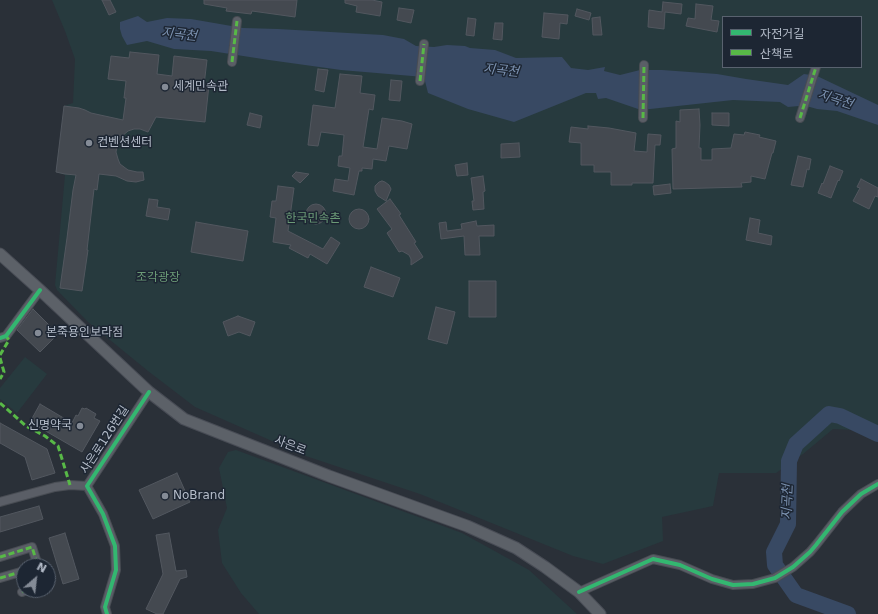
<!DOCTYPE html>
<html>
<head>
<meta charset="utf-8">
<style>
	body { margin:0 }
	#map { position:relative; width:878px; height:614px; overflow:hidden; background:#2a3038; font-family:"DejaVu Sans","Noto Sans KR",sans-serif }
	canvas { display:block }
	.legend { position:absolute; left:722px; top:16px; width:140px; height:52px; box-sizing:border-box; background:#1d2633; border:1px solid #59626f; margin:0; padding:5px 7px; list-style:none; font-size:12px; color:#b4bcc9 }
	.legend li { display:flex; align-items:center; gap:8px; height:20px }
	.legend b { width:20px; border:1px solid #59626f }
	.north { position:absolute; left:16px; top:558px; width:40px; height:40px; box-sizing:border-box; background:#1d2633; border:1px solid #59626f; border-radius:50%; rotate:28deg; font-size:11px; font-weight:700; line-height:16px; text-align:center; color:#b4bcc9 }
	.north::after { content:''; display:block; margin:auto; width:14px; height:18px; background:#848b96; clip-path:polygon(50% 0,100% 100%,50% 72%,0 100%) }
</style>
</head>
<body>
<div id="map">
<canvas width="878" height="614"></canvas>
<ul class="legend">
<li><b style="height:5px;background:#33b770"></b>자전거길</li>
<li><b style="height:5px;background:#58b947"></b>산책로</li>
</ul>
<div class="north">N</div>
</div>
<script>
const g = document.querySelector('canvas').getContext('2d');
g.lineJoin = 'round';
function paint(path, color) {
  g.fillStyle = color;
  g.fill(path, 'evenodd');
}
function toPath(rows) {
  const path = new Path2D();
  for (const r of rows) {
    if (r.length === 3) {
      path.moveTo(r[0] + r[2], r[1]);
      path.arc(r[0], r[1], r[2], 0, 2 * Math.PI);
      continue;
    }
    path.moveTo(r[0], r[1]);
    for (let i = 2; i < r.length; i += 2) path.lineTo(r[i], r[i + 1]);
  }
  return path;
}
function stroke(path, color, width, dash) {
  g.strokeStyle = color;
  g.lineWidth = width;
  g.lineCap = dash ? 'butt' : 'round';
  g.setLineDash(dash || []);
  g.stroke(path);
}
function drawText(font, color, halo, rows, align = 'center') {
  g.font = font + ' "DejaVu Sans","Noto Sans KR",sans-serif';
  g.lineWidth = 3;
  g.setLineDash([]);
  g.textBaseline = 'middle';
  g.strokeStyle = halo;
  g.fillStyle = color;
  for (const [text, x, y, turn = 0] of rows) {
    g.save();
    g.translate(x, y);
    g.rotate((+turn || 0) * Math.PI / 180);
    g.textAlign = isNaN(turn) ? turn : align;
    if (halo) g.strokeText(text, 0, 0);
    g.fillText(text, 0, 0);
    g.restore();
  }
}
const green = toPath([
	[52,0,878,0,878,431,833,429,803,454,776,473,719,473,713,506,662,517,663,541,603,564,573,556,420,494,306,456,195,407,148,371,88,322,57,290,55,285,65,175,56,172,64,106,73,103,75,59,65,31],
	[723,17,861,17,861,67,723,67],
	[25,357,47,374,17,413,0,399,0,388],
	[236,450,462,533,529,570,577,614,259,614,241,593,222,563,218,530,227,508,219,468,228,452]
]);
const water = toPath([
	[138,16,147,22,167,18,191,19,243,28,278,29,383,35,404,39,416,46,434,47,447,45,465,46,470,48,495,50,516,58,562,57,571,68,588,70,605,67,604,71,620,75,640,70,662,70,717,74,746,79,788,85,804,74,817,76,878,105,878,125,837,111,817,109,810,107,799,106,788,107,780,102,733,100,641,110,606,98,598,99,596,93,586,93,514,122,468,109,428,93,424,77,341,70,269,60,211,51,174,49,147,41,127,45,122,36,120,29,120,22]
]);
const river = toPath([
	[848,614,796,595,775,565,774,552,788,524,789,461,796,444,829,414,840,416,878,434]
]);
const building = toPath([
	[102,0,110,0,116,12,109,15,102,0],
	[204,0,297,0,295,17,252,11,251,14,226,11,227,8,204,4,204,0],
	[345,0,372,0,382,2,380,16,356,12,357,6,345,3,345,0],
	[663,2,682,4,681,14,665,12,664,29,648,27,649,10,662,12,663,2],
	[696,4,713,6,711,20,719,21,717,32,686,26,688,18,695,19,696,4],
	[399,8,414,10,411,23,397,20,399,8],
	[577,9,591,13,589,20,575,16,577,9],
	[544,13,568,15,567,24,560,23,559,39,542,37,544,13],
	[600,17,602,35,593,35,592,18,600,17],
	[468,18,476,19,474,36,466,35,468,18],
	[495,23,503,23,502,40,493,39,495,23],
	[130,52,159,55,157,74,172,76,174,56,207,60,204,85,209,85,205,122,156,117,148,132,140,129,134,129,128,131,121,137,117,146,116,152,118,159,120,164,128,170,137,172,143,172,144,180,136,182,127,181,116,176,99,174,97,190,94,189,87,250,88,250,82,291,60,288,67,238,73,190,76,175,65,174,56,172,64,106,79,108,85,110,91,113,123,120,126,98,124,98,126,81,108,79,111,56,129,58,130,52],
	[318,69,328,70,324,92,315,90,318,69],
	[340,74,362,76,360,93,375,95,373,110,369,109,363,147,377,149,382,118,402,121,412,124,407,149,389,146,386,161,373,159,372,169,362,168,362,171,359,171,354,195,333,191,335,179,348,181,350,168,338,166,339,156,342,156,344,135,321,132,318,146,308,145,313,105,335,108,340,74],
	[391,80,402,81,400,101,389,100,391,80],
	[699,109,700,125,699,148,701,148,701,160,712,160,712,149,731,148,734,134,744,135,745,132,760,135,759,137,776,141,773,153,772,153,765,179,751,176,751,182,741,183,742,187,673,189,672,149,676,148,676,121,680,122,680,110,699,109],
	[250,113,262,116,260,128,247,125,250,113],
	[712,113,729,113,729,126,712,125,712,113],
	[588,126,609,128,636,133,634,151,647,152,648,134,661,135,660,145,655,145,653,183,632,183,632,185,611,185,611,172,594,172,594,165,581,165,581,143,569,142,571,127,588,129,588,126],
	[519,143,520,157,501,158,501,144,519,143],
	[798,156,811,159,809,170,807,169,803,187,791,185,798,156],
	[467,163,468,175,457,176,455,165,467,163],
	[830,166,843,171,839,181,838,180,831,198,818,193,822,183,823,184,830,166],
	[296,172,309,174,300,183,292,176,296,172],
	[483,176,485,191,483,192,484,209,473,210,472,201,474,201,471,178,483,176],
	[861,179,878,188,878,197,875,196,869,209,853,201,860,188,857,187,861,179],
	[382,181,385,182,389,185,391,189,386,201,378,196,375,191,375,186,379,182,382,181],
	[670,184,671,193,654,195,653,186,670,184],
	[278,186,294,188,288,231,323,249,331,237,340,243,327,264,310,254,308,258,289,248,291,245,273,242,276,218,270,217,272,201,276,201,278,186],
	[149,199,158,200,157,207,170,209,168,220,146,216,149,199],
	[390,199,401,214,399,215,416,242,414,243,423,257,411,265,411,259,409,255,402,251,399,252,387,233,392,229,377,209,390,199],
	[316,214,10],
	[359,219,10],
	[750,218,760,220,758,233,772,236,771,245,746,240,750,218],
	[476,221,477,226,494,225,494,236,479,236,480,255,465,255,464,236,441,239,439,223,446,222,447,231,462,229,461,224,476,221],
	[196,222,248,231,243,261,191,252,196,222],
	[371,267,400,278,393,297,364,287,371,267],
	[469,281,496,281,496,317,469,317,469,281],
	[436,307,455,312,447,344,428,339,436,307],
	[33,309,58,334,40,352,17,330,33,309],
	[238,316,255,322,250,336,239,332,228,336,223,322,238,316],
	[40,404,72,423,76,415,78,416,82,408,85,409,86,408,96,414,94,418,100,421,82,452,30,422,40,404],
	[0,423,47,449,55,473,32,480,25,457,0,443,0,423],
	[177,473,190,502,153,519,139,490,177,473],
	[39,506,43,519,0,532,0,517,39,506],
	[65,533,79,579,63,584,49,538,65,533],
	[169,533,176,571,186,570,187,577,180,579,163,614,157,614,146,609,163,574,156,535,169,533]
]);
const minor = toPath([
	[232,62,237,21],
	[420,81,424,44],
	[643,118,644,65],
	[800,118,816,67],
	[0,338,6,336,40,290],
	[0,502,55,487,70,485,87,486],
	[0,557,32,547,38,566],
	[0,578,24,571],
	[22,592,26,590],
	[579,592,653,559,680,565,712,579,733,585,753,584,775,578,793,567,810,552,816,545,842,512,861,494,878,484],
	[107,614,105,607,116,570,115,546,103,514,87,486,149,392]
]);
const major = toPath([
	[0,254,40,290,149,392,184,419,329,476,467,526,516,548,545,567,579,592,600,614]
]);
const quiet = toPath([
	[232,62,237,21],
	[420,81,424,44],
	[643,118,644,65],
	[800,118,816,67],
	[0,355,9,340,6,336],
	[0,358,4,372,0,379],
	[0,403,26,426,45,436,58,446,70,485],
	[0,557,32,547,38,566],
	[0,578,24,571],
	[22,592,26,590]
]);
const cycleway = toPath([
	[0,338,6,336,40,290],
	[579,592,653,559,680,565,712,579,733,585,753,584,775,578,793,567,810,552,816,545,842,512,861,494,878,484],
	[107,614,105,607,116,570,115,546,103,514,87,486,149,392]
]);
const markers = [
	[165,87,4,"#848b96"],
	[89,143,4,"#848b96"],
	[38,333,4,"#848b96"],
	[80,426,4,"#848b96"],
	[165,496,4,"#848b96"]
];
const poiNames = [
	["세계민속관",173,87],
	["컨벤션센터",97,143],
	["본죽용인보라점",46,333],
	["신명약국",72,426,"right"],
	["NoBrand",173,496]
];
const parkNames = [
	["한국민속촌",313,219],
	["조각광장",158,278]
];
const streetNames = [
	["사은로126번길",105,440,-57],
	["사은로",290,446,21]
];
const waterNames = [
	["지곡천",179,35,6],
	["지곡천",501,71,6],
	["지곡천",835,100,18],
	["지곡천",788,502,-88]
];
paint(green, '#273a3e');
paint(water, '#384963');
stroke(river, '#384963', 16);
paint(building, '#444950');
stroke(building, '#52575f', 1);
stroke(minor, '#484c53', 10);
stroke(major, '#484c55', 13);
stroke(minor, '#5a5e66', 8);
stroke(major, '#5c6168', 11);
stroke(quiet, '#58b947', 3, [6, 3]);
stroke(cycleway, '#33b770', 4);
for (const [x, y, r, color] of markers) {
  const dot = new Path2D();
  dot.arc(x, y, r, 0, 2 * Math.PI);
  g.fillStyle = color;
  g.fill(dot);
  stroke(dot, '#1d2633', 1.5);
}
drawText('12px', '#b4bcc9', '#1d2633', poiNames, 'left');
drawText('12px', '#6b9a76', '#1d2633', parkNames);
drawText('12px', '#b4bcc9', '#1d2633', streetNames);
drawText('italic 13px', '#7c92b1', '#1d2633', waterNames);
</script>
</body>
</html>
